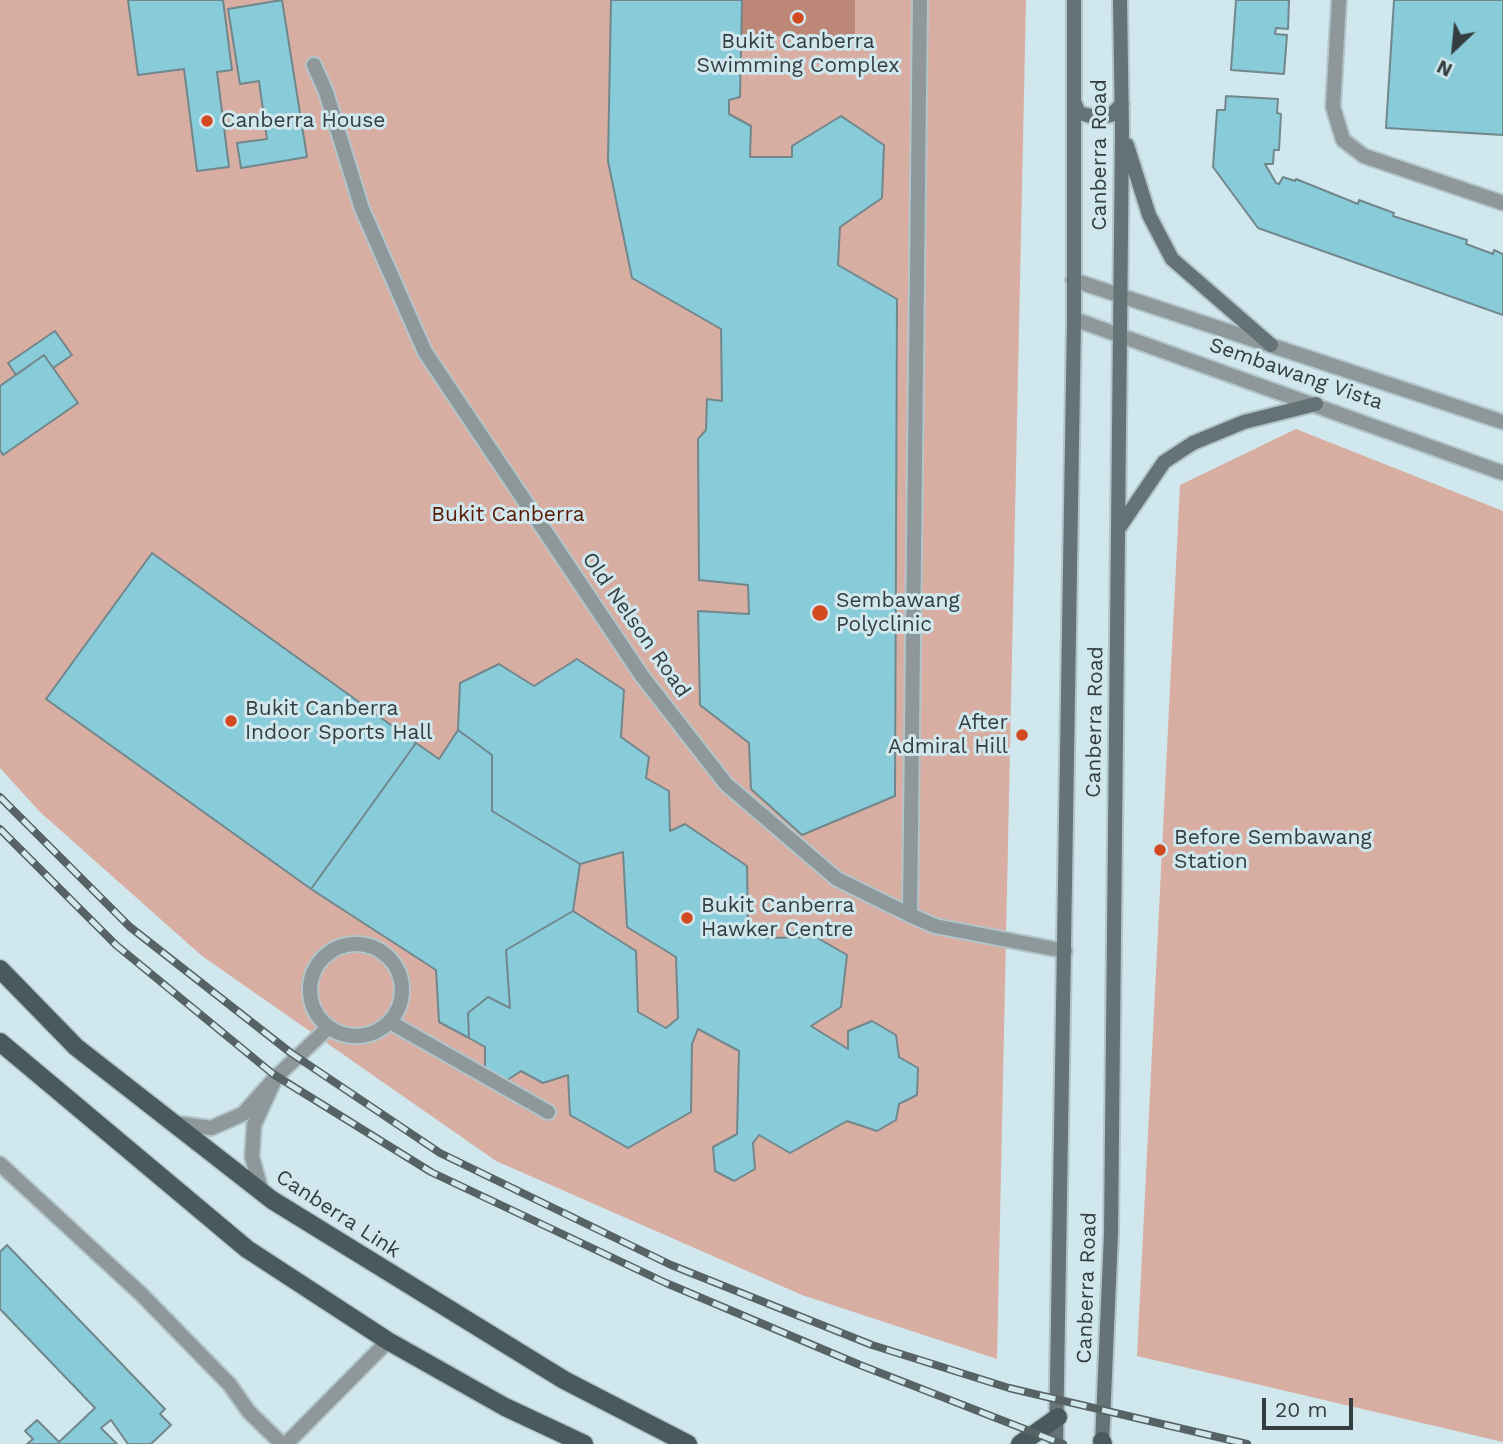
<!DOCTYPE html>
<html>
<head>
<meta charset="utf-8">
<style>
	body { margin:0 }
	#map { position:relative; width:1503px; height:1444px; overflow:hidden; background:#d0e7ed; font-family:"Work Sans",sans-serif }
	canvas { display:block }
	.north { position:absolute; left:1419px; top:14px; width:70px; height:70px; -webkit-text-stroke:5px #d0e7ed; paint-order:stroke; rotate:206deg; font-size:19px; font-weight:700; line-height:28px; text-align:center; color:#343d3f }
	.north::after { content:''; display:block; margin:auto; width:24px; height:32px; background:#343d3f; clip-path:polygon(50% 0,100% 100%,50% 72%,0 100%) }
	.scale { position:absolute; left:1262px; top:1398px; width:91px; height:32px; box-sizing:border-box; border:4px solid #343d3f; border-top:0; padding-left:9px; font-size:21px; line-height:24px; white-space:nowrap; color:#343d3f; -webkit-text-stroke:5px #d0e7ed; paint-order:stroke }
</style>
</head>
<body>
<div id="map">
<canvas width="1503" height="1444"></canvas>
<div class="north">N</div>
<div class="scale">20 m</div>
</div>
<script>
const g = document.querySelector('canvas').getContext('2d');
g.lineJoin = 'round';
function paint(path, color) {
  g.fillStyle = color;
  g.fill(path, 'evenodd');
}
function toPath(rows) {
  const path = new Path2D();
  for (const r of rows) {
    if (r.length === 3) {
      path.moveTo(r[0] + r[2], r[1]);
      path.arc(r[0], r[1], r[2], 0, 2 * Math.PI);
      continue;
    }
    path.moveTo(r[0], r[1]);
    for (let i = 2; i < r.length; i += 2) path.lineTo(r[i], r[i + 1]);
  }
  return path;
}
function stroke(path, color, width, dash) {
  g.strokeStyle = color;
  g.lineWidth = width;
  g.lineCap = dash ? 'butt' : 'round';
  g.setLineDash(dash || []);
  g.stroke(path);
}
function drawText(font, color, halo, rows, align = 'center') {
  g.font = font + ' "Work Sans",sans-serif';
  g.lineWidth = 6;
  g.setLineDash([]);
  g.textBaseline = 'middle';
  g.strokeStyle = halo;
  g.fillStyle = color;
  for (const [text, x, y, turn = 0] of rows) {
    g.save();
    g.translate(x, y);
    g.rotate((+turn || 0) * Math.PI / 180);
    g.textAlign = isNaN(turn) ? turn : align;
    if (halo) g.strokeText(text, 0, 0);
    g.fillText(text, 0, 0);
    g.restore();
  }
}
const green = toPath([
	[0,0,1026,0,997,1359,802,1295,496,1161,202,956,40,812,0,768],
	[1296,429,1503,511,1503,1442,1137,1356,1180,485]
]);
const water = toPath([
	[742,0,855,0,855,37,742,36]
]);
const building = toPath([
	[128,0,223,0,232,70,217,72,229,167,197,171,184,69,138,75,128,0],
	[282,0,307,157,241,168,237,143,267,139,259,81,240,84,228,9,282,0],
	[611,0,742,0,740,97,729,100,729,114,751,126,750,157,792,157,792,146,841,116,884,145,882,198,840,227,838,265,897,299,895,796,802,835,751,789,749,743,700,705,698,611,749,614,748,585,699,580,698,439,706,430,707,399,722,401,721,329,632,278,608,161,611,0],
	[1236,0,1289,0,1288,29,1276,28,1275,34,1287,35,1284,74,1231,70,1236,0],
	[1394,0,1503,0,1503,135,1386,128,1394,0],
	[1226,96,1278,99,1277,113,1281,114,1279,150,1274,150,1273,164,1265,164,1276,183,1279,184,1283,177,1295,181,1296,179,1358,204,1359,200,1394,213,1393,216,1467,240,1466,244,1493,254,1494,250,1503,254,1503,315,1258,228,1213,167,1217,110,1225,110,1226,96],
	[55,331,72,355,53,368,44,355,16,375,8,363,55,331],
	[44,355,78,403,3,455,0,450,0,386,44,355],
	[152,553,416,743,311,889,46,699,152,553],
	[577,659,624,690,621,737,649,757,646,778,669,791,670,831,685,824,747,866,748,926,767,938,816,937,847,955,841,1007,811,1026,848,1049,848,1031,872,1021,896,1035,899,1057,918,1068,917,1095,899,1104,896,1120,877,1131,847,1121,790,1153,759,1135,753,1143,755,1169,734,1181,715,1171,713,1147,737,1134,739,1051,698,1029,692,1044,691,1112,628,1148,570,1115,568,1075,543,1083,521,1071,506,1081,485,1069,485,1047,469,1038,468,1013,488,997,510,1008,506,950,573,911,636,951,638,1012,666,1028,678,1018,676,957,627,927,623,852,580,864,492,811,492,755,458,730,460,683,499,664,534,686,577,659],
	[458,730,492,755,492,811,580,864,573,911,506,950,510,1008,488,997,468,1013,469,1038,439,1022,436,970,311,889,416,743,439,759,458,730],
	[7,1245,165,1409,160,1414,171,1425,151,1444,128,1444,111,1420,101,1428,117,1444,27,1444,33,1439,25,1431,37,1420,59,1442,95,1408,0,1309,0,1252,7,1245]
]);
const service = toPath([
	[1339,0,1333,107,1343,140,1364,156,1503,203],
	[910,915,920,0],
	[356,990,46],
	[390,1022,548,1112],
	[276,1077,328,1028],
	[174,1123,211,1128,243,1114,276,1077,254,1125,252,1157,262,1193],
	[0,1164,141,1294,230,1385,249,1412,282,1444],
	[286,1444,388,1341]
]);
const minor = toPath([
	[314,65,326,92,362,209,425,352,642,676,726,784,837,879,910,915,935,926,1065,951],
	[1073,280,1503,422],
	[1074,319,1503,473]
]);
const secondary = toPath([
	[1075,104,1079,113,1095,117,1111,115,1122,104],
	[1127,145,1149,215,1172,259,1271,345],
	[1119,528,1164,462,1193,443,1244,422,1316,404],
	[1056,1444,1074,319,1074,0],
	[1102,1444,1111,1234,1122,131,1120,0]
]);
const primary = toPath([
	[0,969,76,1047,272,1200,564,1380,688,1444],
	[0,1042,247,1249,388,1341,505,1407,584,1444],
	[1102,1441,1103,1444],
	[1020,1444,1058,1417]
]);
const rail = toPath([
	[0,797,130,927,291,1053,440,1153,671,1265,872,1345,1009,1388,1247,1444],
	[0,829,116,945,273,1074,431,1172,666,1283,860,1365,1063,1444]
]);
const markers = [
	[798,18,7,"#d34a21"],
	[207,121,7,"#d34a21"],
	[820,613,9,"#d34a21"],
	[231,721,7,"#d34a21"],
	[1022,735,7,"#d34a21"],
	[1160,850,7,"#d34a21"],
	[687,918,7,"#d34a21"]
];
const poiNames = [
	["Bukit Canberra",798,42,"center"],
	["Swimming Complex",798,66,"center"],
	["Canberra House",221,121],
	["Sembawang",836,601],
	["Polyclinic",836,625],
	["Bukit Canberra",245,709],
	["Indoor Sports Hall",245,733],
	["After",1008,723,"right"],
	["Admiral Hill",1008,747,"right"],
	["Before Sembawang",1174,838],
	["Station",1174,862],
	["Bukit Canberra",701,906],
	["Hawker Centre",701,930]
];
const streetNames = [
	["Canberra Road",1100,155,-90],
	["Sembawang Vista",1296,374,19],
	["Old Nelson Road",636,625,55],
	["Canberra Road",1095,722,-89],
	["Canberra Link",338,1214,33],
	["Canberra Road",1087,1288,-88]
];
const parkNames = [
	["Bukit Canberra",508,515]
];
paint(green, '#d8aea2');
paint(water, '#bd8778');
paint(building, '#88cbd9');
stroke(building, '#71878c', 2);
stroke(service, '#b1c5ca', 18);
stroke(minor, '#b1c5ca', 18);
stroke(secondary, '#b1c5ca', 18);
stroke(primary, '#b1c5ca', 21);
stroke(service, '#8e9799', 14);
stroke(minor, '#8e9799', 14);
stroke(secondary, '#657376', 14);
stroke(primary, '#495a5e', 18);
stroke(rail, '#566264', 8);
stroke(rail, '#d0e7ed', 5, [16]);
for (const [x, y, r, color] of markers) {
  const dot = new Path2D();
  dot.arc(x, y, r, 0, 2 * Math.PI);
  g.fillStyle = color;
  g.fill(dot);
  stroke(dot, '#d0e7ed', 2.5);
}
drawText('21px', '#343d3f', '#d0e7ed', poiNames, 'left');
drawText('21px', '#343d3f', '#d0e7ed', streetNames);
drawText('21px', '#591804', '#d0e7ed', parkNames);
</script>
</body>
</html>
